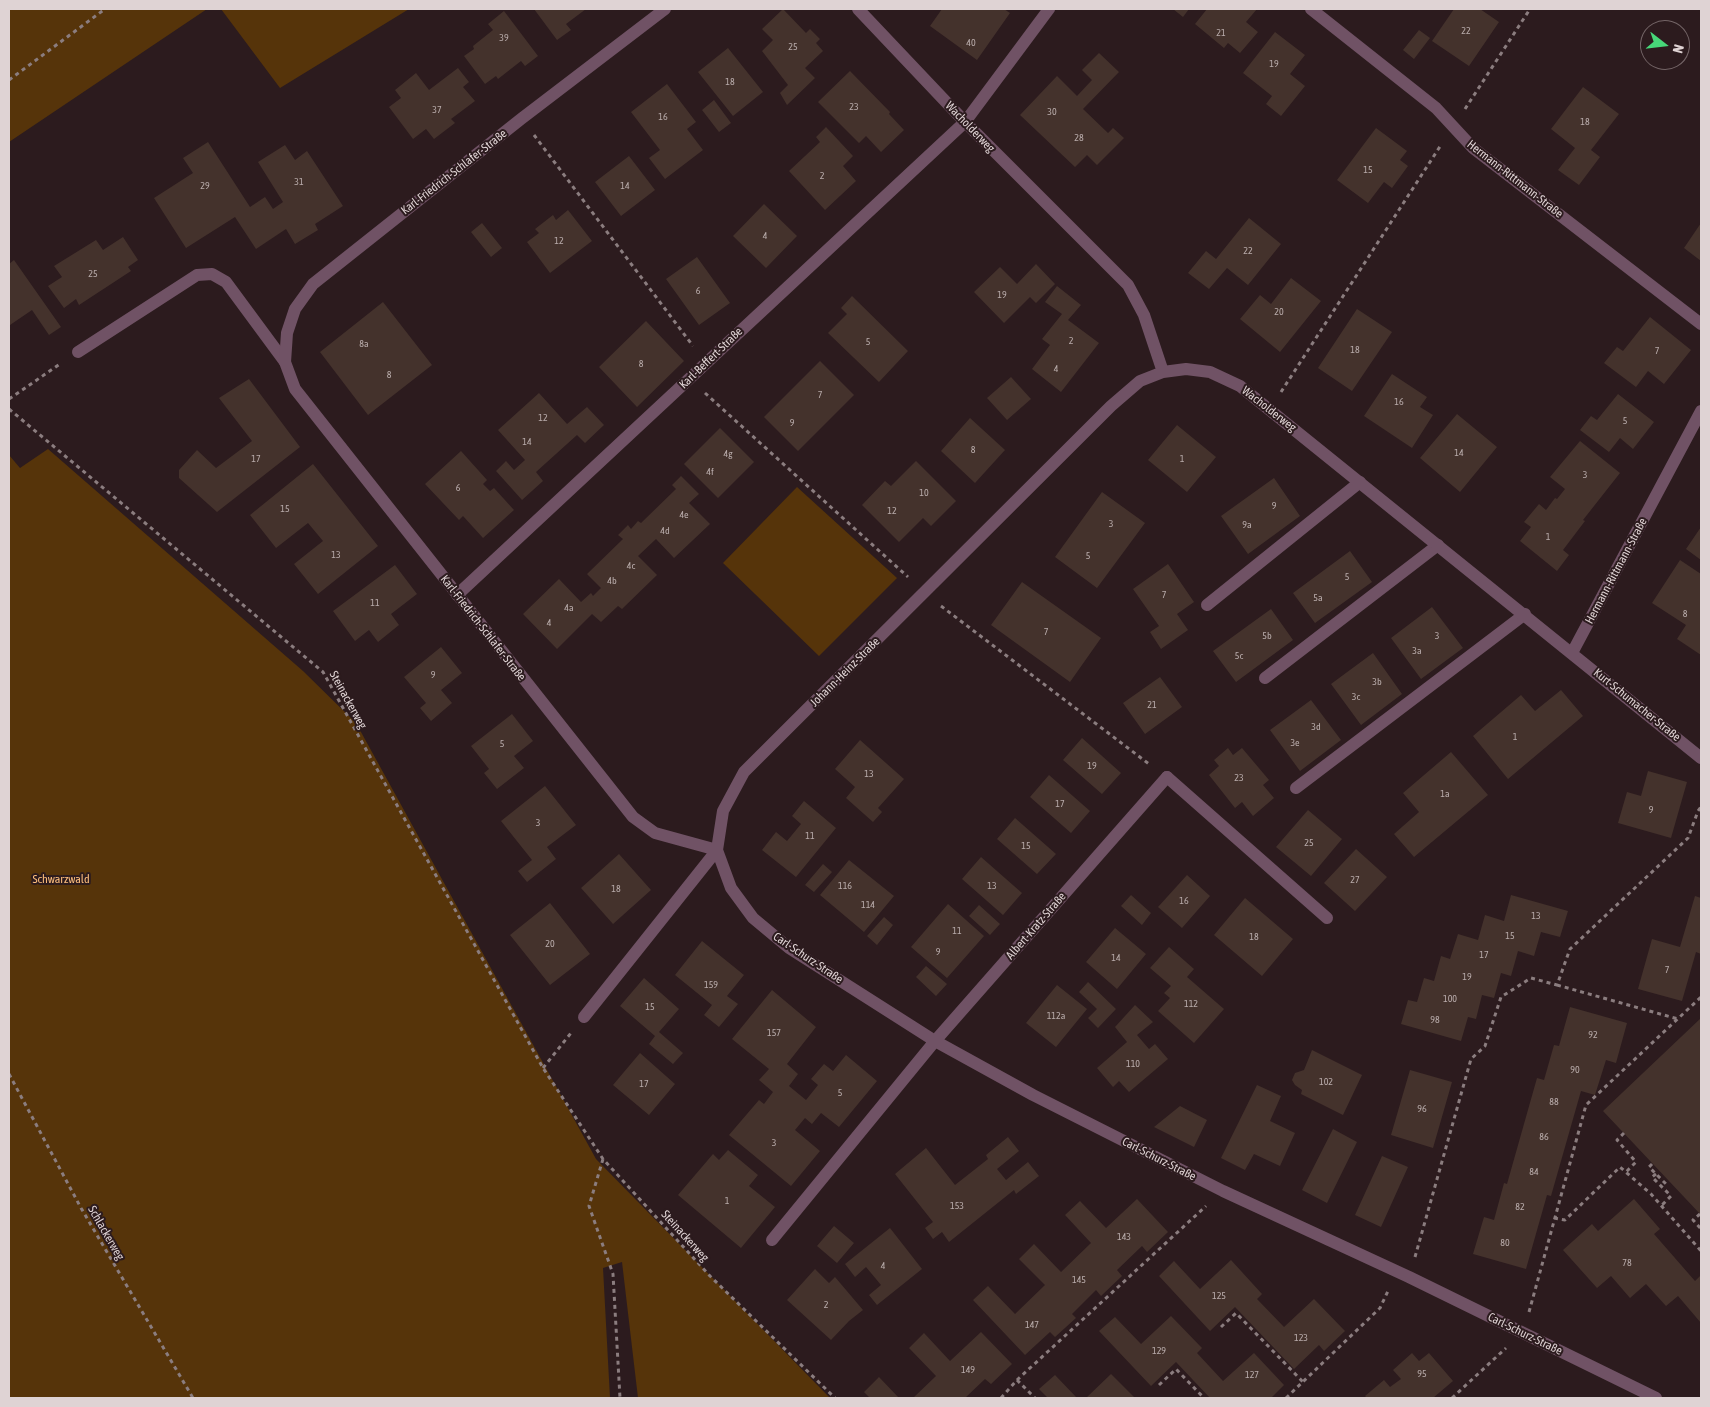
<!DOCTYPE html>
<html>
<head>
<meta charset="utf-8">
<style>
	body { margin:0 }
	#map { position:relative; width:1710px; height:1407px; overflow:hidden; background:#2c1b1e; font-family:"Asap Condensed",sans-serif }
	canvas { display:block }
	.frame { position:absolute; inset:0; border:10px solid #dfd3d4; pointer-events:none }
	.north { position:absolute; left:1640px; top:20px; width:50px; height:50px; box-sizing:border-box; background:#2c1b1e; border:1px solid #746567; border-radius:50%; rotate:106deg; font-size:14px; font-weight:700; line-height:20px; text-align:center; color:#dfd3d4 }
	.north::after { content:''; display:block; margin:auto; width:18px; height:22px; background:#47d779; clip-path:polygon(50% 0,100% 100%,50% 72%,0 100%) }
</style>
</head>
<body>
<div id="map">
<canvas width="1710" height="1407"></canvas>
<div class="frame"></div>
<div class="north">N</div>
</div>
<script>
const g = document.querySelector('canvas').getContext('2d');
g.lineJoin = 'round';
function paint(path, color) {
  g.fillStyle = color;
  g.fill(path, 'evenodd');
}
function toPath(rows) {
  const path = new Path2D();
  for (const r of rows) {
    path.moveTo(r[0], r[1]);
    for (let i = 2; i < r.length; i += 2) path.lineTo(r[i], r[i + 1]);
  }
  return path;
}
function stroke(path, color, width, dash) {
  g.strokeStyle = color;
  g.lineWidth = width;
  g.lineCap = dash ? 'butt' : 'round';
  g.setLineDash(dash || []);
  g.stroke(path);
}
function drawText(font, color, halo, rows, align = 'center') {
  g.font = font + ' "Asap Condensed",sans-serif';
  g.lineWidth = 4;
  g.setLineDash([]);
  g.textBaseline = 'middle';
  g.strokeStyle = halo;
  g.fillStyle = color;
  for (const [text, x, y, turn = 0] of rows) {
    g.save();
    g.translate(x, y);
    g.rotate((+turn || 0) * Math.PI / 180);
    g.textAlign = isNaN(turn) ? turn : align;
    if (halo) g.strokeText(text, 0, 0);
    g.fillText(text, 0, 0);
    g.restore();
  }
}
const green = toPath([
	[9,9,207,9,9,142],
	[221,9,409,9,280,88],
	[48,449,303,671,356,723,596,1159,830,1398,638,1398,622,1262,603,1268,610,1398,9,1398,9,455,20,468],
	[797,487,897,578,819,656,723,563]
]);
const building = toPath([
	[534,9,586,9,566,24,571,30,557,40],
	[783,9,806,33,810,29,820,39,816,43,823,51,805,68,815,78,787,105,780,93,788,85,762,51,773,40,762,29],
	[942,9,1004,9,1010,13,977,60,930,26],
	[1173,9,1189,9,1183,17],
	[1207,9,1257,9,1246,22,1258,32,1240,53,1228,43,1224,48,1195,24],
	[1454,9,1480,9,1499,22,1469,66,1432,41],
	[504,11,538,56,525,66,521,61,498,79,496,76,485,84,464,56,474,49,473,46,493,30,488,24],
	[1419,30,1430,38,1414,59,1403,50],
	[1275,32,1305,55,1290,74,1305,86,1281,116,1266,104,1272,96,1243,73],
	[728,48,763,92,733,116,698,72],
	[1099,53,1119,72,1083,109,1108,133,1113,128,1124,138,1097,165,1087,155,1075,167,1020,115,1057,76,1077,96,1092,80,1082,70],
	[458,68,469,82,463,87,475,101,451,119,455,123,434,139,426,129,413,139,389,107,401,98,395,90,416,73,429,90],
	[850,71,890,112,889,114,904,130,881,152,866,136,859,143,818,102],
	[667,84,696,122,687,129,703,150,665,179,649,158,660,150,631,112],
	[1583,87,1619,114,1591,150,1600,157,1579,185,1558,170,1575,148,1551,129],
	[714,100,731,123,719,132,702,110],
	[826,127,853,156,843,166,856,181,825,210,789,171,820,142,816,137],
	[1376,128,1407,151,1400,160,1408,166,1392,188,1384,182,1368,203,1337,180],
	[208,142,250,207,265,197,273,209,283,202,258,162,285,145,295,160,307,151,343,206,315,224,318,230,295,244,286,229,256,249,235,217,186,248,154,198,193,173,183,158],
	[629,156,655,190,621,216,595,182],
	[764,204,797,236,766,268,733,236],
	[568,210,592,241,550,273,527,242,539,233,535,229,553,215,556,220],
	[1249,218,1281,244,1248,285,1227,268,1209,289,1188,273,1206,251,1216,259],
	[482,223,502,248,491,257,471,232],
	[1701,223,1701,261,1684,248],
	[123,237,138,260,128,267,131,271,79,305,76,299,64,308,48,286,62,277,54,266,96,240,103,250],
	[697,257,730,303,699,325,666,279],
	[14,260,61,327,49,335,32,310,10,325,9,324,9,264],
	[1036,264,1055,284,1036,303,1030,297,1004,323,974,292,1000,267,1017,284],
	[1291,278,1321,301,1280,352,1240,319,1260,295,1271,304],
	[1057,286,1081,305,1068,320,1099,343,1061,392,1032,369,1050,345,1042,339,1062,314,1045,302],
	[852,296,908,351,879,382,828,333,847,314,841,308],
	[383,302,432,365,368,415,320,352],
	[1357,309,1392,332,1352,391,1318,368],
	[1650,317,1691,350,1664,384,1648,371,1636,387,1604,363,1617,347,1623,351],
	[646,321,684,361,637,407,599,367],
	[820,361,854,395,798,451,764,417],
	[1392,374,1427,397,1420,407,1433,415,1412,448,1364,416],
	[1011,377,1031,399,1007,420,987,398],
	[249,379,300,447,217,512,179,478,179,470,197,450,216,468,252,441,219,398],
	[539,393,567,424,587,407,604,425,585,443,577,435,536,472,543,481,522,500,496,471,506,461,514,470,525,460,498,430],
	[1618,394,1654,422,1633,449,1620,438,1609,452,1580,430,1591,416,1597,420],
	[1457,414,1497,447,1460,492,1420,458],
	[970,418,1005,450,975,483,941,451],
	[1177,425,1216,457,1187,492,1148,460],
	[720,428,754,462,718,498,684,464],
	[1580,441,1620,473,1583,520,1585,521,1563,550,1569,555,1557,571,1520,541,1531,527,1524,522,1539,504,1546,510,1555,498,1557,499,1565,489,1550,477],
	[461,451,487,480,483,484,490,491,494,488,514,510,483,538,463,516,459,520,425,484],
	[916,461,956,501,931,526,923,518,899,542,862,505,885,481,891,486],
	[313,464,378,546,318,594,294,564,323,541,308,523,276,548,250,515],
	[681,476,699,494,689,503,710,524,674,558,656,539,638,556,657,575,622,609,618,606,601,622,592,614,557,649,523,614,559,579,581,602,591,593,593,596,601,588,587,574,623,539,618,535,628,525,631,529,638,521,641,523,676,489,672,485],
	[1274,478,1300,516,1248,554,1221,516],
	[1102,492,1145,523,1097,588,1055,557],
	[1701,527,1701,560,1686,549],
	[1350,551,1372,582,1315,623,1293,593],
	[1680,560,1701,574,1701,655,1677,639,1686,625,1652,603],
	[1168,564,1194,602,1177,614,1188,630,1161,649,1150,632,1159,626,1133,589],
	[395,565,417,594,391,614,399,625,378,642,369,630,355,641,333,611],
	[1022,582,1101,638,1070,682,991,625],
	[1432,607,1463,648,1421,679,1391,638],
	[1271,609,1293,640,1236,682,1213,651],
	[441,647,462,673,441,690,452,703,431,721,420,708,426,703,404,677],
	[1373,653,1402,694,1361,725,1331,684],
	[1160,677,1182,707,1145,734,1123,703],
	[1561,690,1583,716,1508,779,1473,736,1521,695,1535,711],
	[1311,700,1341,740,1300,771,1270,730],
	[512,714,533,741,514,756,524,768,497,789,484,773,489,769,471,746],
	[1082,738,1121,773,1102,794,1063,760],
	[860,740,904,779,878,808,882,812,873,822,846,798,855,787,835,769],
	[1228,748,1233,755,1242,748,1269,780,1263,785,1274,798,1253,816,1242,802,1235,808,1209,775,1219,766,1214,760],
	[1451,752,1488,795,1414,857,1394,834,1419,812,1403,793],
	[1648,771,1687,782,1671,838,1618,823,1627,792,1641,796],
	[1049,775,1090,811,1071,833,1030,797],
	[545,786,576,825,547,847,556,859,527,882,518,871,532,860,501,821],
	[804,801,836,828,796,877,762,850,776,832,787,841,801,824,792,816],
	[1308,810,1342,839,1311,876,1276,847],
	[1015,818,1056,854,1037,874,997,839],
	[1356,849,1387,877,1355,911,1324,883],
	[619,854,651,890,613,924,581,888],
	[981,857,1022,893,1003,915,962,879],
	[849,860,894,896,864,932,820,895],
	[823,864,832,872,814,892,805,885],
	[1187,875,1210,896,1182,928,1158,907],
	[1131,895,1151,913,1142,925,1121,906],
	[1511,895,1568,911,1560,937,1541,932,1534,956,1518,951,1511,976,1501,973,1494,998,1482,995,1476,1019,1468,1017,1461,1041,1401,1024,1408,1000,1417,1002,1424,978,1434,981,1441,956,1450,959,1458,934,1478,940,1485,915,1504,921],
	[1695,896,1701,898,1701,954,1696,952,1682,1001,1638,989,1652,939,1680,947],
	[1245,898,1293,939,1262,976,1214,935],
	[550,903,590,954,550,985,510,935],
	[948,904,984,936,947,978,911,947],
	[979,905,1000,924,990,935,969,916],
	[884,917,893,925,877,945,867,936],
	[1115,928,1146,954,1117,989,1086,962],
	[702,941,744,975,727,996,738,1004,719,1027,704,1015,712,1005,675,975],
	[1169,947,1194,969,1187,977,1224,1009,1194,1043,1158,1011,1170,998,1164,993,1171,986,1150,968],
	[926,966,947,984,936,996,916,977],
	[644,978,679,1009,659,1032,683,1053,673,1064,649,1044,655,1036,620,1006],
	[1088,982,1116,1009,1098,1028,1088,1018,1097,1009,1079,992],
	[1057,985,1087,1009,1056,1047,1026,1023],
	[772,990,816,1027,787,1064,798,1074,789,1086,806,1100,818,1085,811,1079,824,1064,833,1071,846,1055,877,1081,839,1127,821,1113,812,1124,805,1118,795,1130,820,1151,791,1186,729,1135,759,1100,764,1104,773,1092,759,1080,769,1069,732,1039],
	[1135,1005,1153,1022,1137,1035,1149,1049,1155,1044,1168,1059,1129,1092,1119,1081,1113,1087,1097,1068,1127,1042,1115,1027],
	[1570,1007,1627,1023,1616,1063,1606,1060,1595,1095,1581,1091,1551,1196,1547,1195,1526,1269,1473,1254,1484,1217,1494,1220,1504,1183,1507,1184,1537,1078,1544,1080,1554,1045,1559,1046],
	[1701,1018,1701,1215,1603,1111],
	[1312,1050,1362,1075,1343,1115,1301,1094,1302,1090,1295,1085,1292,1080,1295,1073,1304,1070],
	[640,1053,675,1084,649,1115,613,1085],
	[1410,1070,1452,1082,1433,1148,1391,1135],
	[1257,1085,1281,1096,1270,1121,1295,1133,1280,1166,1254,1154,1245,1170,1221,1158],
	[1180,1106,1207,1120,1194,1147,1154,1127],
	[1333,1129,1357,1142,1327,1203,1302,1190],
	[1008,1137,1019,1151,997,1169,1006,1180,1028,1162,1039,1176,1016,1194,1014,1190,949,1242,942,1232,933,1239,925,1228,933,1222,895,1174,926,1148,955,1185,988,1159,986,1155],
	[728,1150,758,1175,749,1186,775,1207,741,1248,678,1195,713,1154,719,1160],
	[1382,1156,1408,1167,1381,1227,1355,1215],
	[1137,1199,1168,1232,1147,1252,1142,1246,1117,1270,1122,1276,1101,1296,1096,1290,1072,1314,1076,1318,1055,1337,1050,1332,1025,1355,973,1300,988,1286,1015,1314,1045,1285,1019,1259,1034,1244,1061,1272,1091,1243,1065,1215,1080,1201,1106,1228],
	[1634,1199,1660,1229,1654,1234,1695,1281,1701,1275,1701,1323,1678,1296,1666,1306,1646,1284,1630,1298,1611,1276,1597,1288,1563,1250,1592,1224,1598,1231],
	[834,1226,854,1243,837,1263,817,1246],
	[890,1228,922,1269,877,1305,869,1295,881,1285,866,1267,855,1277,845,1264],
	[1231,1260,1262,1294,1257,1299,1284,1327,1314,1299,1345,1331,1324,1351,1319,1345,1294,1369,1235,1307,1210,1331,1159,1276,1174,1261,1200,1289],
	[815,1269,829,1283,835,1277,863,1310,849,1321,831,1340,787,1300],
	[1171,1316,1202,1348,1197,1353,1223,1381,1254,1353,1284,1385,1271,1398,1210,1398,1176,1362,1151,1386,1099,1331,1115,1317,1141,1344],
	[981,1332,1012,1364,991,1384,985,1379,965,1398,913,1398,936,1376,909,1348,924,1333,950,1361],
	[1412,1353,1419,1361,1429,1353,1453,1381,1433,1398,1367,1398,1365,1396,1384,1380,1390,1387,1401,1379,1393,1370],
	[1111,1374,1135,1398,1086,1398],
	[1055,1375,1077,1398,1048,1398,1039,1389],
	[879,1377,899,1398,870,1398,864,1392]
]);
const path = toPath([
	[205,9,205,10],
	[9,80,105,9],
	[1465,109,1530,9],
	[534,135,693,346],
	[1281,392,1441,145],
	[705,393,908,577],
	[9,399,60,364],
	[9,409,323,672,543,1068,603,1159,710,1276,835,1398],
	[941,606,1149,764],
	[1557,985,1678,1019],
	[543,1068,571,1033],
	[9,1074,81,1208,193,1398],
	[1624,1133,1617,1140,1636,1162,1626,1172],
	[603,1159,589,1206,613,1274,620,1398],
	[1652,1164,1649,1167,1666,1184,1669,1182],
	[1656,1174,1652,1177,1671,1196,1661,1206],
	[1700,1214,1693,1220,1701,1229],
	[1554,1218,1565,1220,1620,1167,1651,1194,1701,1251],
	[1415,1257,1471,1059,1485,1046,1501,997,1531,978,1557,985,1570,949,1688,838,1698,811,1701,807],
	[1529,1312,1586,1105,1701,997],
	[1221,1327,1236,1313,1303,1382],
	[1017,1380,1035,1398],
	[1159,1385,1176,1369,1204,1398],
	[1001,1398,1017,1380,1206,1206],
	[1286,1398,1380,1308,1388,1291],
	[1452,1398,1506,1348]
]);
const service = toPath([
	[78,352,197,275,212,274,226,282,285,362],
	[1207,605,1360,482],
	[1265,678,1438,545],
	[1167,777,1327,918],
	[1296,788,1525,614]
]);
const minor = toPath([
	[665,9,521,119,313,284,295,309,287,333,285,362,295,389,633,817,655,833,717,850,731,888,753,918,789,948,935,1041,1033,1095,1223,1191,1409,1277,1656,1398],
	[858,9,965,122,1128,285,1144,315,1163,372,1186,369,1210,372,1240,386,1701,758],
	[1311,9,1436,108,1473,148,1701,324],
	[457,595,965,122,1049,9],
	[1572,653,1701,411],
	[584,1017,717,850,723,811,744,772,1111,406,1140,381,1163,372],
	[772,1240,935,1041,1167,777]
]);
const numberNames = [
	["22",1466,31],
	["21",1221,33],
	["39",504,38],
	["40",971,43],
	["25",793,47],
	["19",1274,64],
	["18",730,82],
	["23",854,107],
	["37",437,110],
	["30",1052,112],
	["16",663,117],
	["18",1585,122],
	["28",1079,138],
	["15",1368,170],
	["2",822,176],
	["31",299,182],
	["29",205,186],
	["14",625,186],
	["4",765,236],
	["12",559,241],
	["22",1248,251],
	["25",93,274],
	["6",698,291],
	["19",1002,295],
	["20",1279,312],
	["2",1071,341],
	["5",868,342],
	["8a",364,344],
	["18",1355,350],
	["7",1657,351],
	["8",641,364],
	["4",1056,369],
	["8",389,375],
	["7",820,395],
	["16",1399,402],
	["12",543,418],
	["5",1625,421],
	["9",792,423],
	["14",527,442],
	["8",973,450],
	["14",1459,453],
	["4g",728,454],
	["17",256,459],
	["1",1182,459],
	["4f",710,472],
	["3",1585,475],
	["6",458,488],
	["10",924,493],
	["9",1274,506],
	["15",285,509],
	["12",892,511],
	["4e",684,515],
	["3",1111,524],
	["9a",1247,525],
	["4d",665,531],
	["1",1548,537],
	["13",336,555],
	["5",1088,556],
	["4c",631,566],
	["5",1347,577],
	["4b",612,581],
	["7",1164,595],
	["5a",1318,598],
	["11",375,603],
	["4a",569,608],
	["8",1685,614],
	["4",549,623],
	["7",1046,632],
	["5b",1267,636],
	["3",1437,636],
	["3a",1417,651],
	["5c",1239,656],
	["9",433,675],
	["3b",1377,682],
	["3c",1356,697],
	["21",1152,705],
	["3d",1316,727],
	["1",1515,737],
	["3e",1295,743],
	["5",502,744],
	["19",1092,766],
	["13",869,774],
	["23",1239,778],
	["1a",1445,794],
	["17",1060,804],
	["9",1651,810],
	["3",538,823],
	["11",810,836],
	["25",1309,843],
	["15",1026,846],
	["27",1355,880],
	["116",845,886],
	["13",992,886],
	["18",616,889],
	["16",1184,901],
	["114",868,905],
	["13",1536,916],
	["11",957,931],
	["15",1510,936],
	["18",1254,937],
	["20",550,944],
	["9",938,952],
	["17",1484,955],
	["14",1116,958],
	["7",1667,970],
	["19",1467,977],
	["159",711,985],
	["100",1450,999],
	["112",1191,1004],
	["15",650,1007],
	["112a",1056,1016],
	["98",1435,1020],
	["157",774,1033],
	["92",1593,1035],
	["110",1133,1064],
	["90",1575,1070],
	["102",1326,1082],
	["17",644,1084],
	["5",840,1093],
	["88",1554,1102],
	["96",1422,1109],
	["86",1544,1137],
	["3",774,1143],
	["84",1534,1172],
	["1",727,1201],
	["153",957,1206],
	["82",1520,1207],
	["143",1124,1237],
	["80",1505,1243],
	["78",1627,1263],
	["4",883,1266],
	["145",1079,1280],
	["125",1219,1296],
	["2",826,1305],
	["147",1032,1325],
	["123",1301,1338],
	["129",1159,1351],
	["149",968,1370],
	["95",1422,1374],
	["127",1252,1375]
];
const streetNames = [
	["Wacholderweg",970,127,46],
	["Karl-Friedrich-Schlafer-Straße",454,172,-38],
	["Hermann-Rittmann-Straße",1515,179,38],
	["Karl-Beffert-Straße",711,358,-44],
	["Wacholderweg",1269,409,38],
	["Hermann-Rittmann-Straße",1616,571,-62],
	["Karl-Friedrich-Schlafer-Straße",483,628,52],
	["Johann-Heinz-Straße",845,672,-45],
	["Steinackerweg",348,700,61],
	["Kurt-Schumacher-Straße",1637,705,39],
	["Albert-Kratz-Straße",1036,926,-49],
	["Carl-Schurz-Straße",808,958,34],
	["Carl-Schurz-Straße",1159,1159,27],
	["Schlackerweg",106,1233,60],
	["Steinackerweg",685,1236,48],
	["Carl-Schurz-Straße",1525,1334,26]
];
const parkNames = [
	["Schwarzwald",61,879]
];
paint(green, '#56340a');
paint(building, '#44322c');
stroke(path, '#8b7d7f', 3, [4, 4]);
stroke(service, '#705265', 12);
stroke(minor, '#705265', 12);
drawText('10px', '#b8abaa', null, numberNames);
drawText('12px', '#dfd3d4', '#2c1b1e', streetNames);
drawText('12px', '#fdbe7d', '#2c1b1e', parkNames);
</script>
</body>
</html>
